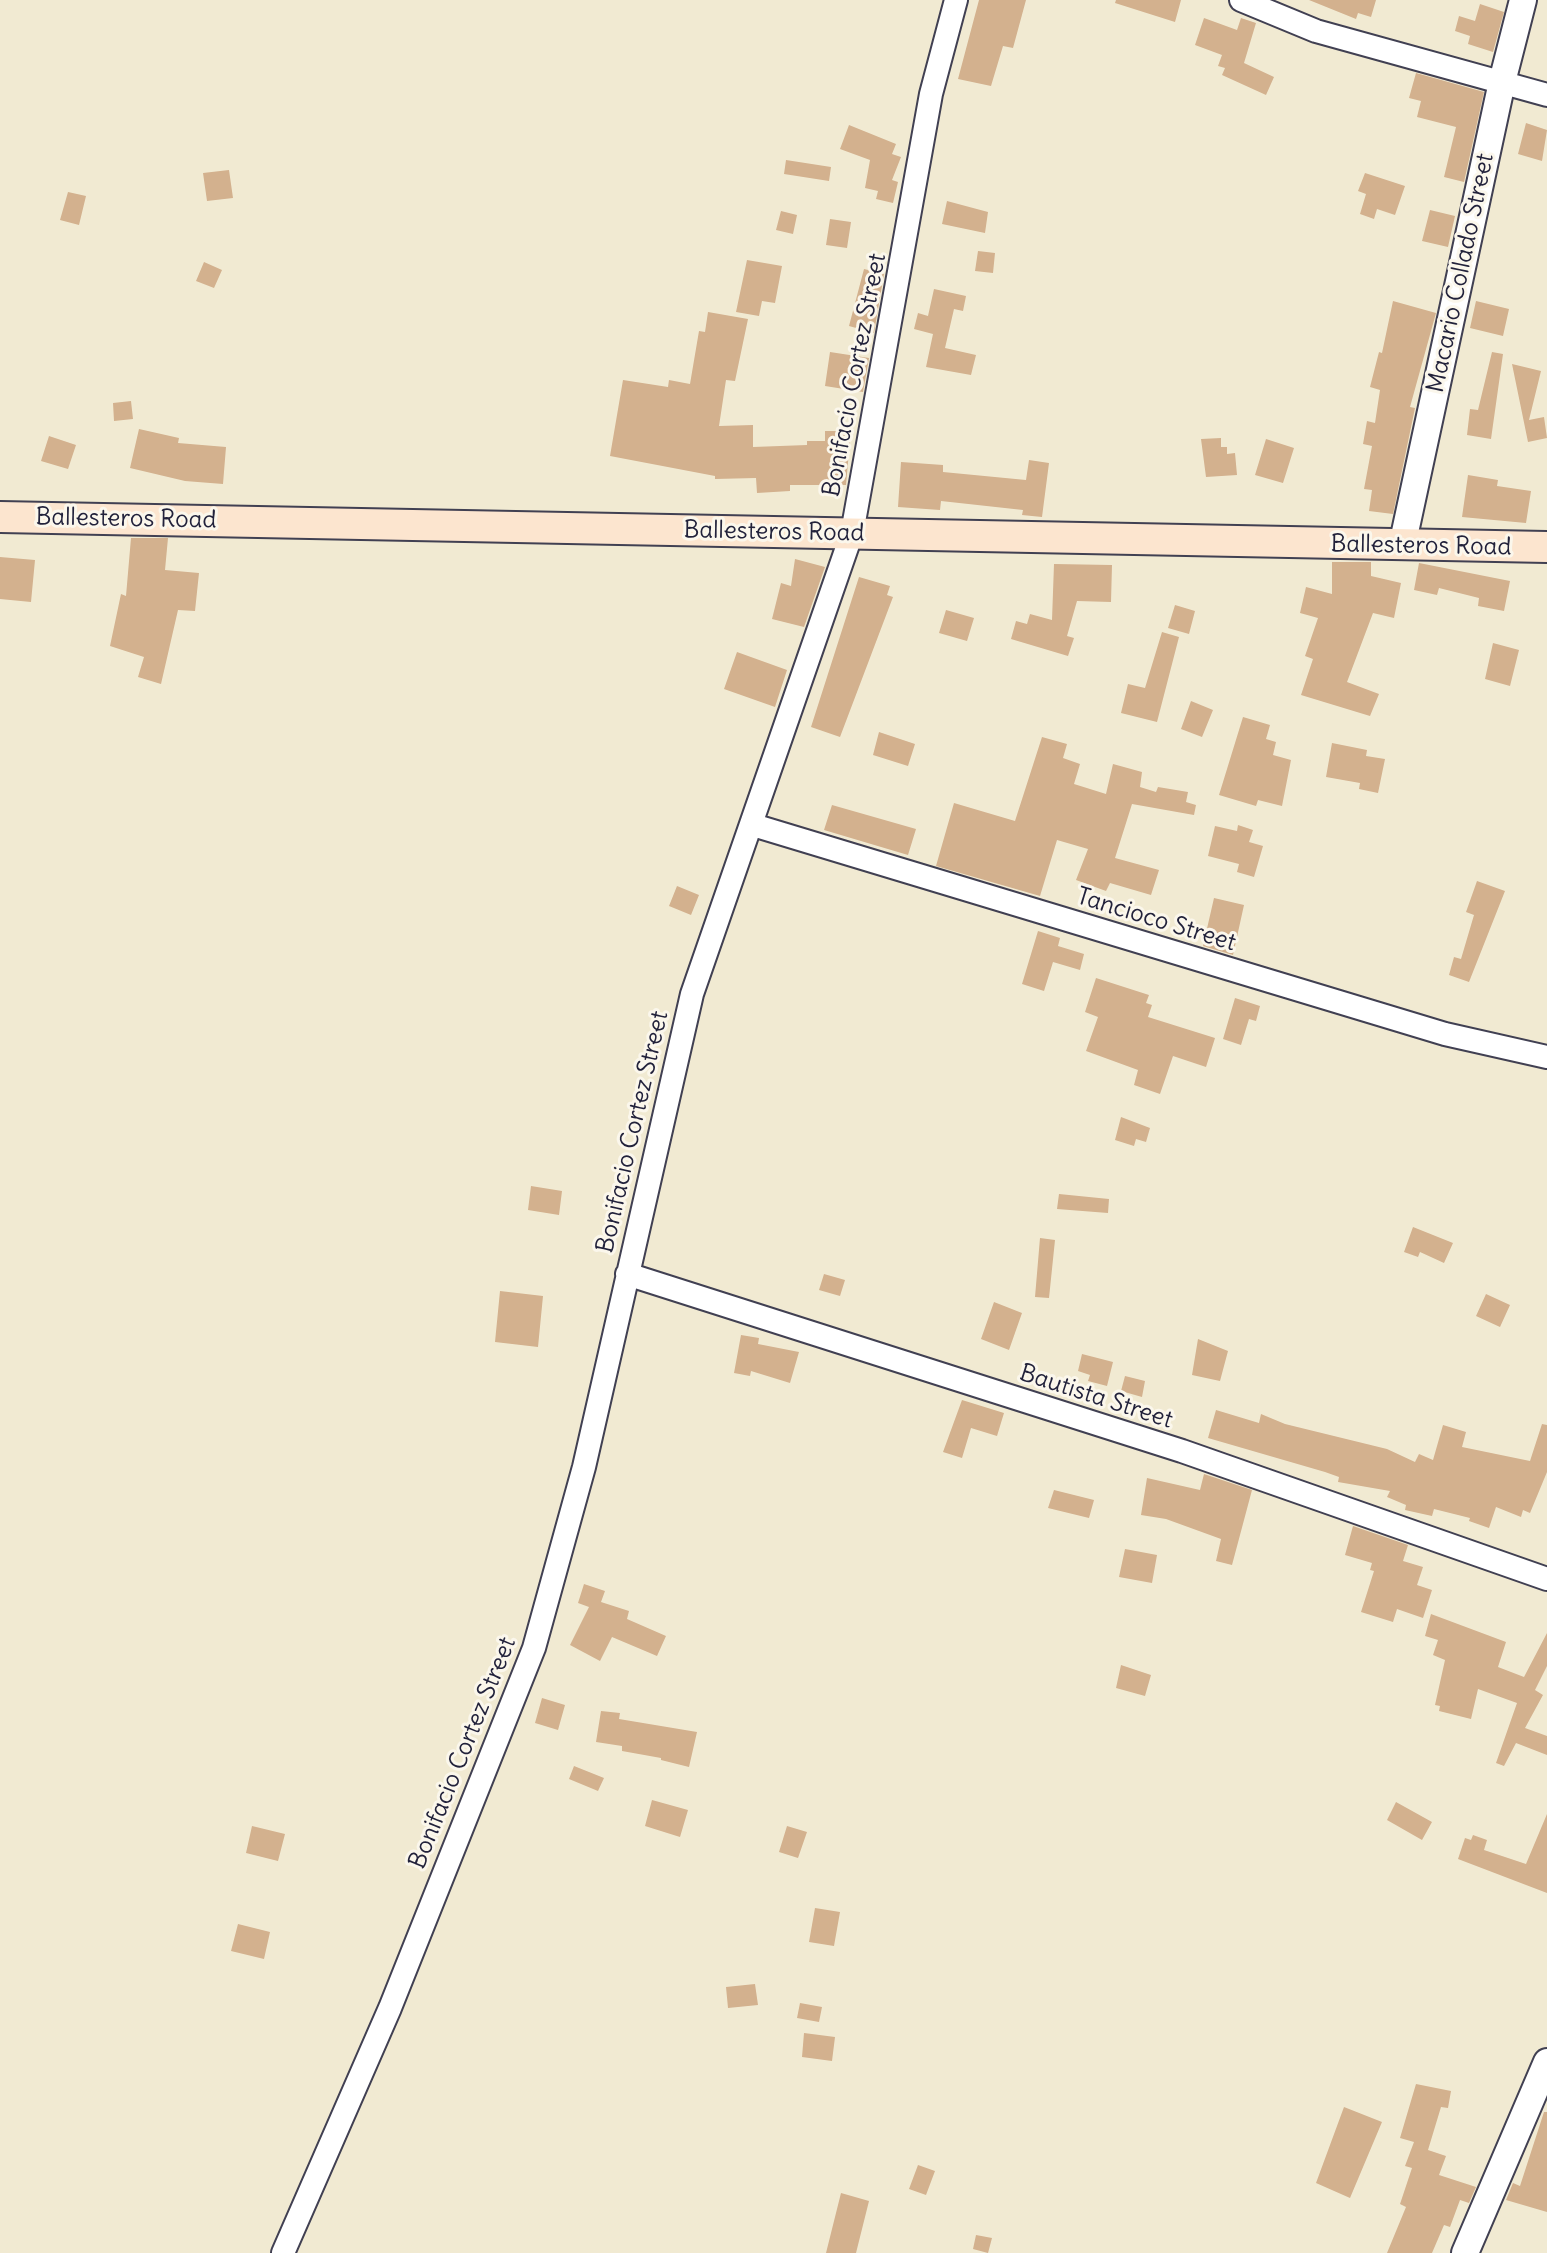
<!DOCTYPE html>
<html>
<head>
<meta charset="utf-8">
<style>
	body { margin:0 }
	canvas { display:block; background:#f1ead2 }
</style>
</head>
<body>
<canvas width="1547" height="2253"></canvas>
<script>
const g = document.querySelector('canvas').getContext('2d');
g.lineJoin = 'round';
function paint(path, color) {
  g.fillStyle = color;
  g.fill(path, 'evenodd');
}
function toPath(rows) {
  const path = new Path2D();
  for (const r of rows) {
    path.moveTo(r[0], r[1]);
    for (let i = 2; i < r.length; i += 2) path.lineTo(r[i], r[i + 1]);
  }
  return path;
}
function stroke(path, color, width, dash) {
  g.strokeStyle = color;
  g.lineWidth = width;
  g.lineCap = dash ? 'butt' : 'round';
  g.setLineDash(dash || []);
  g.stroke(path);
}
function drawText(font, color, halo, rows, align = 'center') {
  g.font = font + ' Delius,sans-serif';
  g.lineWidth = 6;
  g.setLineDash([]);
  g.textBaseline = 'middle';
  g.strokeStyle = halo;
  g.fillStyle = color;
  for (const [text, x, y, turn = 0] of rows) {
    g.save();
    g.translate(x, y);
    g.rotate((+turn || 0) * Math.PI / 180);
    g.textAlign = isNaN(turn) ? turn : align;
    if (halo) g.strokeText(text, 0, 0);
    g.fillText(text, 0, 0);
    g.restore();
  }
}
const building = toPath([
	[979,0,1026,0,1013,48,1003,46,991,86,958,79],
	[1116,0,1181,0,1175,22,1115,3],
	[1309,0,1376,0,1371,17,1358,13,1356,19],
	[1480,4,1504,12,1493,52,1468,44,1470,36,1455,31,1459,16,1475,21],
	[1204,18,1237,30,1241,18,1256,23,1244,63,1274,77,1266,95,1222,75,1225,68,1218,66,1222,55,1195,45],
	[1416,73,1484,92,1464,182,1444,177,1456,127,1417,117,1421,101,1409,98],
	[1526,123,1547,130,1542,161,1518,154],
	[849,125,896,144,892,154,901,157,892,180,898,182,893,203,876,199,878,191,865,188,870,160,840,149],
	[786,160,831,167,829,181,784,174],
	[229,170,233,198,207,201,203,173],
	[1365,173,1405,186,1395,215,1377,209,1374,219,1360,214,1366,194,1358,191],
	[68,192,86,196,79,225,60,220],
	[947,201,988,212,985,233,942,224],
	[1430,210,1455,216,1448,247,1422,241],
	[781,211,797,215,793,234,776,230],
	[830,219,851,222,847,248,826,245],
	[978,251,995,253,993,273,975,271],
	[747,260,782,266,775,303,762,301,759,316,736,312],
	[204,262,222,270,214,288,196,281],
	[864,269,884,274,874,333,849,326],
	[934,289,966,296,963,311,954,309,945,348,976,355,971,375,926,367,933,334,914,329,918,313,928,316],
	[1393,301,1436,313,1410,407,1415,408,1393,514,1369,511,1372,490,1364,489,1372,446,1363,444,1367,421,1375,423,1380,390,1370,387,1379,352,1382,353],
	[1476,301,1509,309,1503,336,1470,328],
	[708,312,748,319,735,381,726,380,719,426,753,425,753,447,807,445,807,441,825,441,825,431,846,431,846,440,850,440,846,485,790,485,790,491,757,493,756,478,715,479,715,476,610,456,623,380,668,387,669,380,690,384,699,331,705,332],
	[830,352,869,358,863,392,825,386],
	[1492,352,1503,354,1491,439,1467,435,1470,409,1478,410],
	[1512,364,1541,371,1529,420,1544,417,1547,438,1528,442],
	[131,401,133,419,114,421,113,403],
	[139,429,179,438,178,443,226,447,223,484,185,481,130,468],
	[49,436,76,445,68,469,41,461],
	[1221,438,1221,447,1227,447,1227,454,1235,453,1237,475,1206,477,1201,439],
	[1266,439,1294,448,1283,483,1255,475],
	[1029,460,1049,463,1042,517,1022,515,1023,510,941,501,940,510,898,507,901,462,943,465,943,472,1026,480],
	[1468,475,1498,480,1497,486,1531,491,1526,523,1462,517],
	[131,538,168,538,165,570,199,573,195,611,178,610,161,684,138,677,144,657,110,646,121,594,126,596],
	[0,557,35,560,31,602,0,599],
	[795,559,825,567,804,627,772,619,781,583,791,586],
	[1332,562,1371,562,1371,576,1401,583,1394,618,1373,613,1347,682,1379,694,1370,716,1301,695,1313,659,1305,656,1318,618,1300,613,1306,587,1332,594],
	[1419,563,1510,581,1504,611,1478,606,1479,598,1439,588,1437,595,1414,590],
	[1054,564,1112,565,1111,602,1077,601,1067,636,1074,638,1068,656,1011,639,1016,621,1027,624,1030,614,1052,620],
	[859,577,890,586,887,595,893,597,840,737,811,727],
	[1175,605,1195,611,1189,634,1168,628],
	[946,610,974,618,967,641,939,633],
	[1162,632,1179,637,1157,722,1121,713,1128,684,1145,688],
	[1493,643,1519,650,1510,686,1485,679],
	[737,652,787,670,775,707,724,689],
	[1191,701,1213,710,1202,737,1181,729],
	[1243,717,1270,725,1266,739,1276,742,1273,755,1291,760,1282,806,1258,800,1256,806,1219,795],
	[879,732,915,744,908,766,873,755],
	[1042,737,1067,744,1063,758,1080,764,1074,784,1106,794,1113,764,1142,772,1140,787,1156,792,1158,787,1188,792,1186,802,1196,805,1194,815,1132,804,1115,858,1159,870,1151,895,1110,883,1106,891,1076,880,1088,849,1057,840,1040,896,936,866,954,803,1015,821],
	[1332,743,1367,750,1366,756,1385,759,1378,793,1359,789,1360,783,1326,777],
	[832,805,916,829,908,855,824,830],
	[1238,825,1253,830,1249,842,1263,846,1254,877,1237,872,1239,864,1208,856,1215,826,1237,831],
	[1477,881,1505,891,1469,982,1449,975,1454,957,1461,959,1474,915,1466,912],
	[677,886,699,895,691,915,669,906],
	[1214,898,1244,905,1233,955,1203,946],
	[1038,931,1060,938,1058,946,1084,954,1080,970,1053,962,1044,991,1022,984],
	[1096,978,1149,995,1146,1003,1152,1005,1148,1017,1215,1038,1206,1067,1173,1056,1160,1094,1134,1085,1138,1070,1086,1051,1098,1017,1085,1012],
	[1235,998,1260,1006,1256,1021,1249,1019,1241,1045,1223,1039],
	[1121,1117,1150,1128,1146,1142,1136,1139,1134,1146,1115,1140],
	[531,1186,562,1191,559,1215,528,1210],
	[1059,1194,1109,1199,1108,1213,1057,1209],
	[1413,1227,1453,1243,1444,1263,1420,1252,1418,1257,1404,1252],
	[1040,1238,1055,1240,1049,1298,1035,1297],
	[824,1274,845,1280,840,1296,819,1290],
	[500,1291,543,1296,538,1347,495,1342],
	[1486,1294,1510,1305,1500,1327,1476,1316],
	[994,1302,1022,1313,1009,1350,981,1339],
	[741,1335,759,1338,758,1344,799,1352,790,1383,751,1371,750,1376,734,1373],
	[1198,1339,1228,1351,1220,1381,1192,1375],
	[1082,1354,1113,1362,1107,1386,1088,1381,1090,1375,1078,1371],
	[1125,1376,1145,1381,1142,1397,1121,1391],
	[962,1400,1004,1413,997,1436,971,1428,962,1458,943,1452],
	[1216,1410,1259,1423,1261,1414,1285,1424,1387,1449,1415,1462,1419,1454,1433,1460,1443,1425,1466,1432,1462,1447,1530,1461,1542,1424,1547,1425,1547,1472,1530,1513,1523,1510,1521,1517,1496,1507,1489,1528,1469,1521,1470,1518,1434,1509,1432,1516,1405,1510,1406,1505,1387,1497,1390,1491,1338,1482,1339,1477,1325,1472,1208,1438],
	[1204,1474,1252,1490,1232,1565,1216,1561,1221,1539,1166,1519,1141,1515,1147,1478,1200,1490],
	[1054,1490,1094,1500,1089,1518,1048,1508],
	[1353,1526,1408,1545,1403,1561,1423,1567,1417,1585,1432,1590,1423,1618,1397,1609,1393,1622,1361,1612,1374,1571,1370,1570,1372,1563,1345,1555],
	[1125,1549,1157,1555,1152,1583,1119,1577],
	[584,1584,605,1591,601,1602,629,1611,627,1619,666,1636,657,1656,612,1637,600,1661,570,1645,589,1607,578,1603],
	[1431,1614,1506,1642,1498,1667,1524,1677,1547,1633,1547,1666,1535,1690,1543,1695,1525,1728,1547,1736,1547,1755,1516,1743,1504,1766,1496,1763,1517,1703,1478,1689,1471,1719,1439,1711,1440,1706,1435,1705,1445,1660,1433,1655,1438,1640,1425,1636],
	[1121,1665,1151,1675,1145,1696,1116,1688],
	[542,1698,565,1705,558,1730,535,1723],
	[601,1711,620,1713,619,1719,697,1732,689,1767,661,1760,661,1758,622,1751,622,1746,596,1742],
	[574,1766,604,1778,598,1791,569,1779],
	[652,1800,688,1810,680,1837,645,1826],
	[1396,1802,1432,1822,1422,1840,1387,1820],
	[1547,1814,1547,1893,1458,1859,1465,1838,1471,1840,1473,1835,1487,1840,1484,1850,1526,1864],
	[252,1826,285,1834,278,1861,246,1853],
	[787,1826,807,1832,798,1858,779,1852],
	[815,1908,840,1912,834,1946,809,1942],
	[238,1924,270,1932,264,1959,231,1951],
	[755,1984,758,2005,728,2008,726,1987],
	[800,2003,822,2007,819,2022,797,2018],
	[804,2033,835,2037,832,2061,802,2057],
	[1416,2084,1451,2091,1448,2108,1441,2107,1428,2150,1446,2156,1439,2175,1476,2187,1469,2203,1460,2200,1450,2227,1444,2225,1432,2253,1387,2253,1406,2207,1400,2204,1412,2168,1405,2166,1414,2142,1400,2138],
	[1344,2107,1382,2122,1350,2198,1316,2183],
	[1544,2112,1547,2112,1547,2212,1506,2200,1513,2183,1520,2186],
	[918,2165,935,2171,926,2195,909,2189],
	[841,2193,869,2201,856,2253,826,2253],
	[976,2235,992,2238,988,2253,973,2249]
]);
const minor = toPath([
	[1241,0,1316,31,1547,95],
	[753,825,1445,1034,1547,1057],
	[627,1274,1182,1451,1547,1579],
	[283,2253,390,2008,534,1648,584,1467,692,994,852,533,931,94,956,0]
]);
const tertiary = toPath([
	[1402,546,1502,82,1523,0],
	[1465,2253,1547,2062]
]);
const secondary = toPath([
	[0,517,1547,547]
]);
const streetNames = [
	["Macario Collado Street",1461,273,-78],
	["Bonifacio Cortez Street",855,375,-79],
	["Ballesteros Road",126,519,1],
	["Ballesteros Road",774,532,1],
	["Ballesteros Road",1421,546,1],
	["Tancioco Street",1156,920,17],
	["Bonifacio Cortez Street",633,1132,-77],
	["Bautista Street",1096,1397,18],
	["Bonifacio Cortez Street",463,1753,-68]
];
paint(building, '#d3b18e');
stroke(minor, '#414052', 26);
stroke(tertiary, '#414052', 30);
stroke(secondary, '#414052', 34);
stroke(minor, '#fff', 22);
stroke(tertiary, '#fff', 26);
stroke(secondary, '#fce5cf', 30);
drawText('24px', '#22223b', '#fbf7ec', streetNames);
</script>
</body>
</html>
